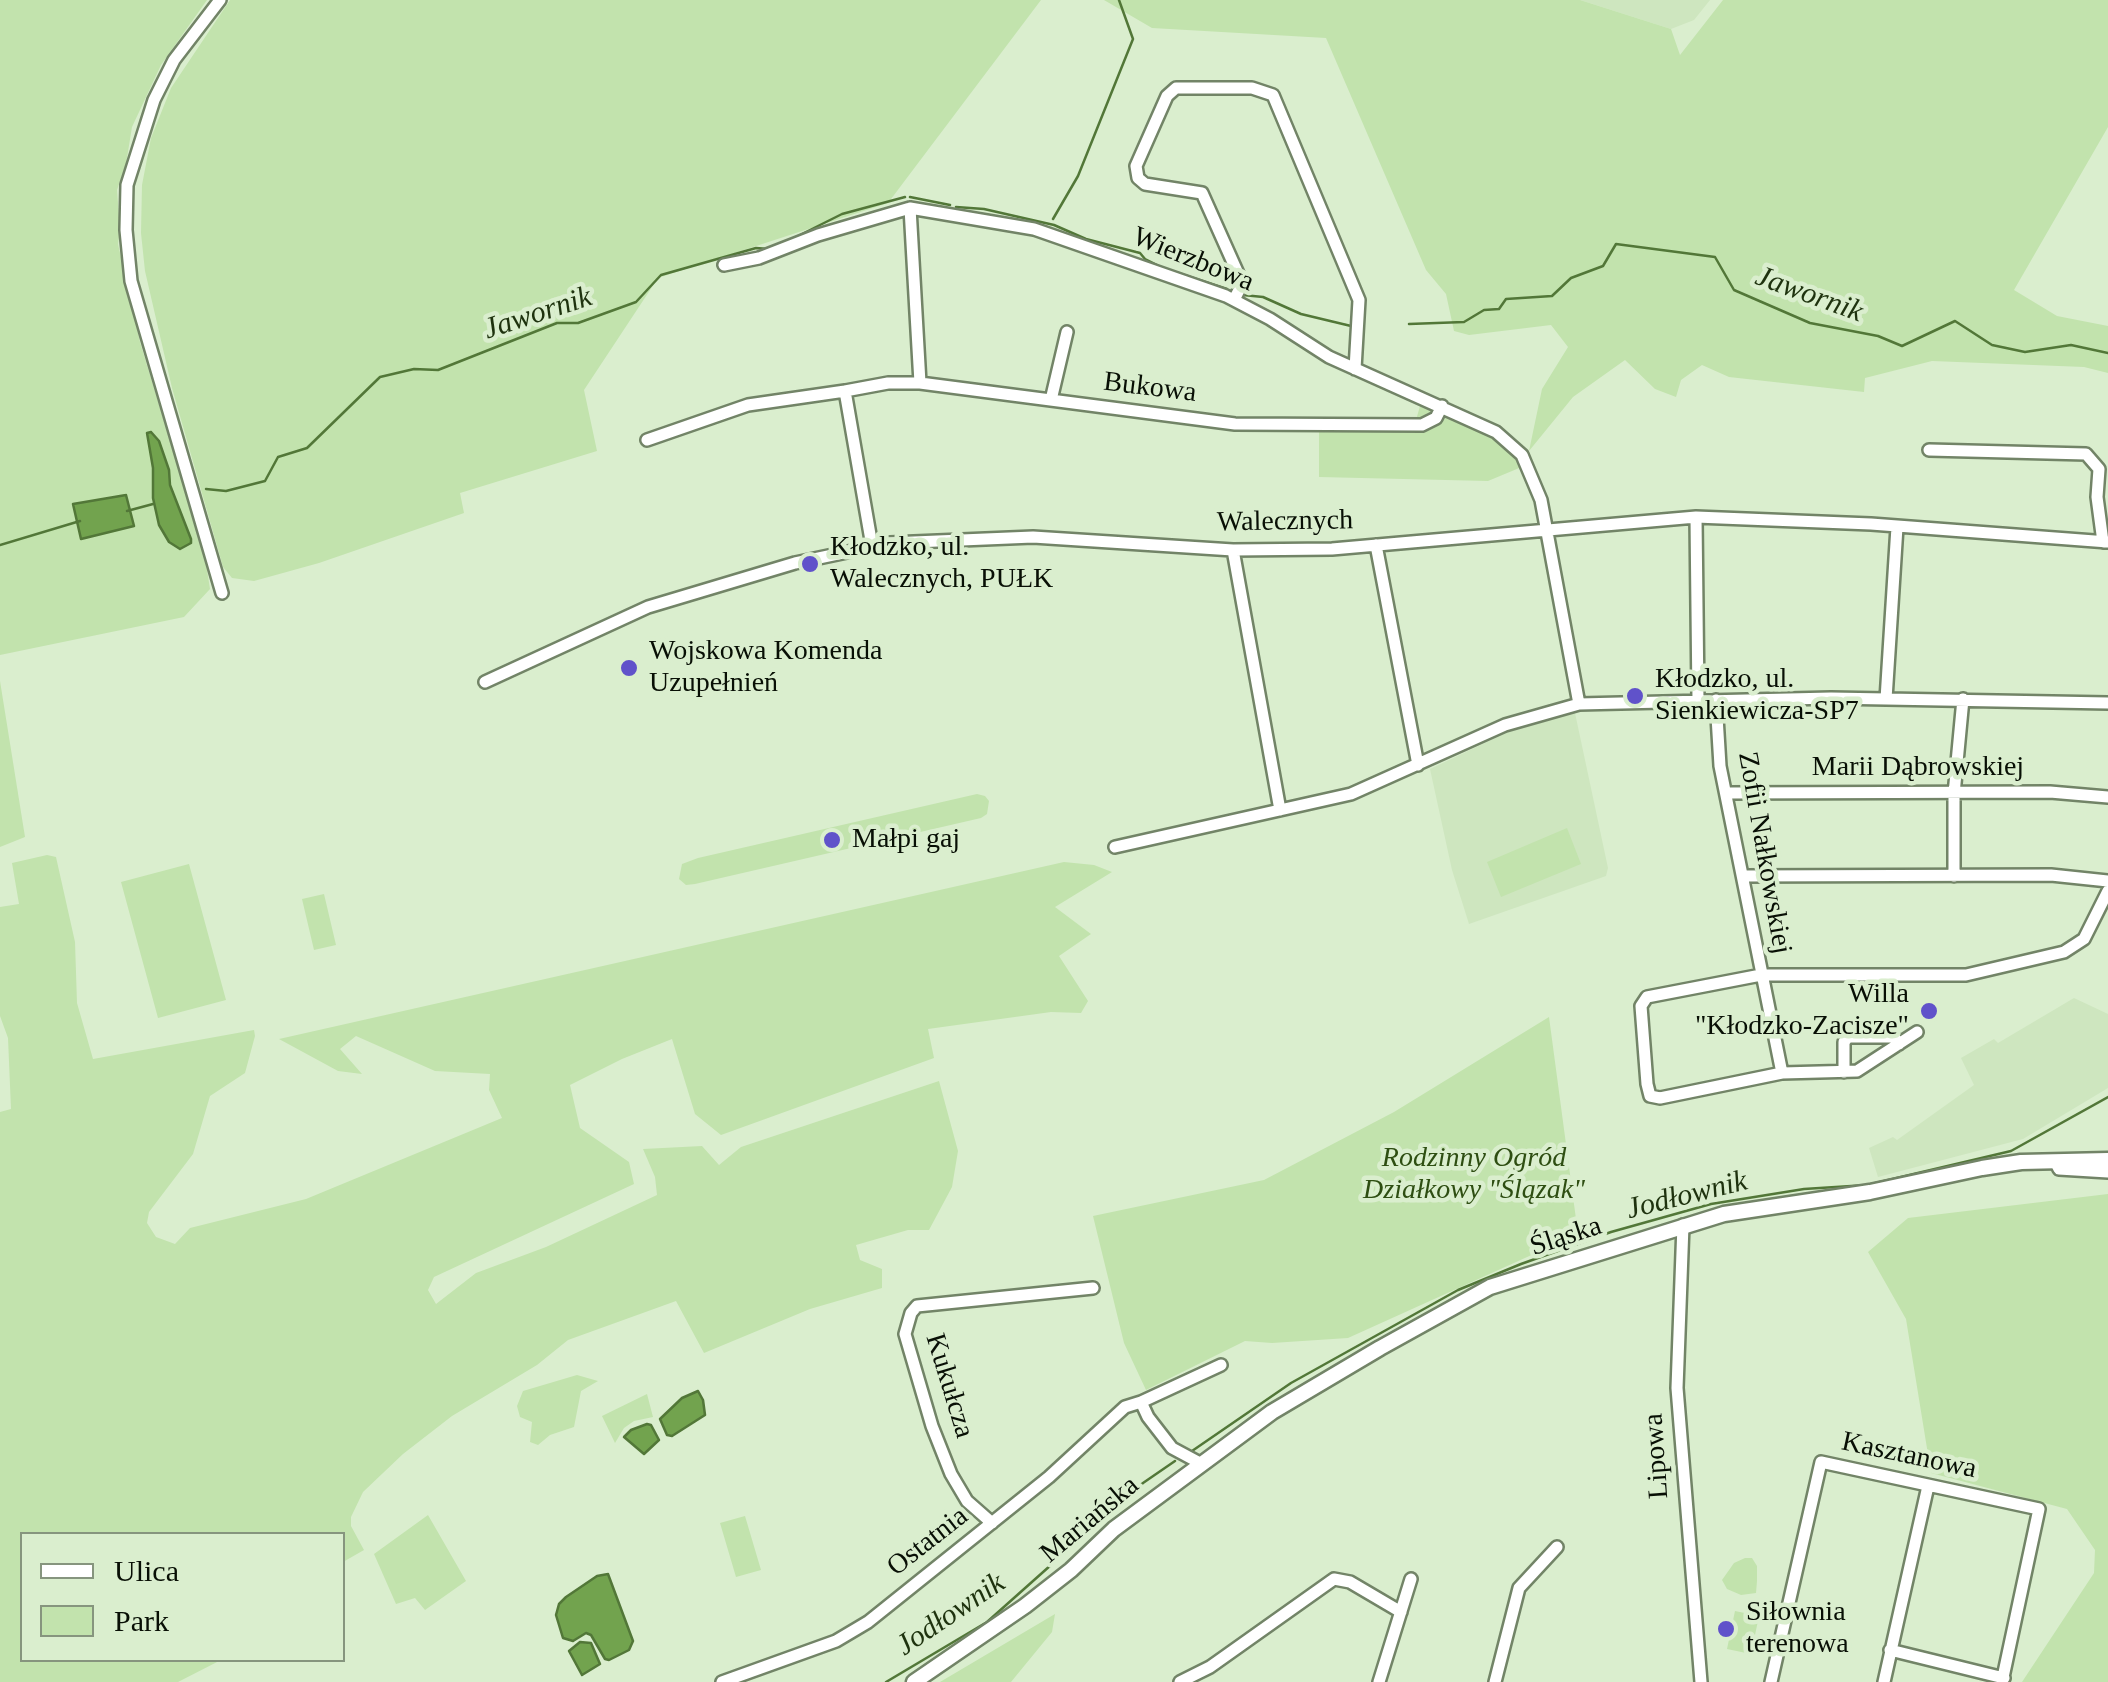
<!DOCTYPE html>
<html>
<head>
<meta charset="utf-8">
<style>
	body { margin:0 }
	#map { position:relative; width:2108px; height:1682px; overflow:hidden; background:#daeece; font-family:"Times New Roman",serif }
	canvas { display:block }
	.legend { position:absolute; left:20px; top:1532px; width:325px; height:130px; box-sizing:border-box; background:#daeece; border:2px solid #86957e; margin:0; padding:12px 18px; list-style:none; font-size:30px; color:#080f05 }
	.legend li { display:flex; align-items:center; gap:20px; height:50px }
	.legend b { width:50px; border:2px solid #86957e }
</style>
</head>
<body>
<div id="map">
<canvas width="2108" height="1682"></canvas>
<ul class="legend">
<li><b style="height:12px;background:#fff"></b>Ulica</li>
<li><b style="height:28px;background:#c2e3ad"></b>Park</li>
</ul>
</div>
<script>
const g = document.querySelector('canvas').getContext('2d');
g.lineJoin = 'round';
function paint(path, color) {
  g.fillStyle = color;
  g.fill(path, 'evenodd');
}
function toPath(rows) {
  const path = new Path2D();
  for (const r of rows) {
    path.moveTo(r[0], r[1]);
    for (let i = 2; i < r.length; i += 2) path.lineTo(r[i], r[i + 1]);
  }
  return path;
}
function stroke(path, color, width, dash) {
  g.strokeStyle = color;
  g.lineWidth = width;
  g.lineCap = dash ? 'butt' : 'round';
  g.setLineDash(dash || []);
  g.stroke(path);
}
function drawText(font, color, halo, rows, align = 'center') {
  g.font = font + ' "Times New Roman",serif';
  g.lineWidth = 9;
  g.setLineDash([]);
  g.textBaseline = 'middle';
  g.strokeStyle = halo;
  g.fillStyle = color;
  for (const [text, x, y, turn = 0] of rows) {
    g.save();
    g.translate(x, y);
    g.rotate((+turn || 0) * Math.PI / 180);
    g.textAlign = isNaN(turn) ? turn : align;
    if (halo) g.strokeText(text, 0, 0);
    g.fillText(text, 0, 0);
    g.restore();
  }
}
const built = toPath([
	[1580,0,1710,0,1694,20,1671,29],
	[1575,713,1608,868,1606,876,1469,924,1452,870,1430,769,1508,732],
	[2074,998,2108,1014,2108,1088,2023,1139,1878,1177,1869,1148,1893,1137,1897,1140,1974,1085,1961,1058,1994,1039,1998,1043]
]);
const green = toPath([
	[0,0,207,0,161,65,132,127,126,164,117,190,120,230,118,244,140,342,205,557,210,589,184,617,0,655],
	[230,0,1041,0,888,203,658,278,584,390,597,451,460,493,464,513,319,563,254,581,232,578,223,567,172,388,145,271,141,233,142,185,151,138,171,88],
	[1104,0,1580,0,1671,29,1680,55,1723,0,2108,0,2108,127,2014,290,2057,316,2108,326,2108,373,2084,367,1932,361,1865,378,1864,392,1729,377,1702,365,1681,380,1676,397,1655,389,1625,360,1573,397,1529,451,1542,389,1568,347,1551,325,1469,335,1454,331,1446,294,1426,270,1326,38,1152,28],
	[1420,406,1495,438,1524,466,1488,481,1319,477,1319,420,1416,420],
	[0,681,25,837,0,847],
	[977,794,985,796,989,801,987,814,981,818,695,884,686,885,679,879,682,864,698,858],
	[1567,828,1581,864,1501,897,1487,862],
	[47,855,56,857,75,942,77,1003,93,1059,254,1030,255,1036,245,1073,210,1096,193,1154,149,1212,147,1223,156,1237,175,1244,190,1228,306,1199,502,1118,489,1090,490,1074,435,1071,356,1036,340,1049,362,1074,338,1071,279,1039,1064,862,1094,865,1112,872,1055,907,1091,934,1059,956,1088,1001,1081,1013,1051,1012,928,1029,934,1058,721,1135,695,1114,672,1039,622,1059,570,1085,580,1128,629,1162,634,1184,434,1277,428,1290,436,1304,476,1273,546,1247,657,1195,655,1177,643,1149,702,1146,719,1165,741,1147,939,1081,958,1151,952,1187,929,1230,908,1230,856,1245,860,1260,882,1269,882,1288,810,1309,704,1353,676,1301,568,1340,537,1365,452,1416,403,1454,363,1492,351,1517,351,1526,364,1550,343,1562,342,1534,22,1534,22,1660,221,1660,178,1682,0,1682,0,1112,11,1109,8,1038,0,1016,0,907,19,904,12,863],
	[189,864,226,1000,158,1018,121,882],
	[324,894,336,945,314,950,302,899],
	[1549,1017,1578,1234,1348,1338,1272,1343,1245,1341,1146,1390,1124,1343,1093,1216,1264,1180,1394,1112],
	[2108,1194,2108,1682,2022,1682,2094,1573,2095,1550,2067,1509,1931,1473,1906,1319,1868,1252,1908,1218],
	[577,1375,598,1381,581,1391,574,1427,550,1435,538,1445,530,1442,532,1422,520,1417,517,1406,523,1391],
	[647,1394,653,1417,634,1421,624,1428,615,1443,602,1416],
	[428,1515,466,1581,425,1610,415,1598,396,1604,374,1554],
	[745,1516,761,1570,736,1577,720,1523],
	[1745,1558,1752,1558,1757,1566,1757,1581,1756,1593,1741,1595,1727,1589,1722,1580,1734,1563],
	[1735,1611,1759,1616,1751,1654,1727,1649],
	[1055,1614,1052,1632,1011,1682,940,1682]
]);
const water = toPath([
	[151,432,159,441,169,470,170,485,191,539,191,543,180,549,169,542,159,525,153,498,153,468,147,433,151,432],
	[126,495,134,526,81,539,73,504,126,495],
	[698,1391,703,1400,705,1415,672,1436,667,1435,660,1419,682,1398,698,1391],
	[647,1424,651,1425,659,1440,644,1454,624,1437,631,1430,647,1424],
	[608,1574,633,1641,629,1650,609,1660,605,1659,591,1635,586,1633,573,1641,563,1638,556,1615,559,1604,566,1597,597,1576,608,1574],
	[580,1642,591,1643,600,1664,582,1675,569,1651,580,1642]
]);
const stream = toPath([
	[910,197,950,205],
	[956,207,984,209,1054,225,1086,239,1140,253,1145,259,1163,268,1227,289],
	[1053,219,1078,176,1133,39,1119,0],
	[790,240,842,214,905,197],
	[1243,295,1263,297,1301,314,1351,326],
	[1409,324,1464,322,1484,310,1499,309,1506,299,1552,296,1571,278,1603,266,1616,244,1715,257,1734,290,1810,323,1878,336,1902,346,1955,321,1992,345,2025,352,2071,345,2108,353],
	[206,489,226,491,265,481,278,457,307,448,380,377,414,369,438,370,557,323,578,323,636,302,661,275,756,248,769,249],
	[127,511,153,504],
	[0,545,80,521],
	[1192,1451,1291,1383,1458,1290,1521,1264,1611,1232,1711,1204,1804,1189,1867,1185,2011,1151,2108,1097],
	[886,1682,987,1622,1143,1483,1175,1461]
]);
const minor = toPath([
	[220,0,174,60,154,100,127,185,126,230,131,281,222,593],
	[724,265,759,258,818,235,910,208],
	[1234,300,1240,288,1240,278,1202,193,1145,184,1138,178,1136,166,1167,96,1176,88,1252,88,1273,95,1359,300,1355,369],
	[920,383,910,208,1034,229,1226,296,1270,319,1329,357,1496,432,1522,455,1541,500,1579,704],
	[845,391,888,383,920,383,1235,424,1422,425,1436,418,1442,406],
	[1051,400,1067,332],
	[647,440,748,405,845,391,872,546],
	[1929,450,2086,454,2099,469,2097,497,2103,542],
	[1696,517,1698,701],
	[1376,545,1418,765],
	[1233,550,1280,810],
	[485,682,648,607,795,563,890,543,1033,537,1233,550,1332,549,1696,517,1871,524,2108,542],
	[1886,699,1897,527],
	[1716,700,1720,766,1782,1073],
	[1727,793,2050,792,2108,797],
	[1115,847,1351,794,1505,725,1579,704,1831,698,2108,703],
	[1743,876,2051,875,2108,881],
	[1954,876,1954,794,1963,699],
	[1917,1032,1857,1071,1782,1073,1660,1098,1650,1096,1647,1084,1641,1006,1647,997,1761,975,1966,975,2064,952,2084,939,2108,891],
	[1844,1072,1844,1042,1848,1037,1894,1037,1899,1044],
	[2055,1161,2059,1169,2108,1172],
	[1683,1225,1677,1388,1701,1682],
	[1200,1463,1172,1448,1148,1417,1141,1402,1221,1365],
	[992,1523,967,1501,951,1474,932,1426,905,1334,911,1313,917,1306,1093,1288],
	[1890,1650,2004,1678],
	[722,1682,836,1641,868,1622,1049,1477,1125,1407,1141,1402],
	[1180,1682,1210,1667,1334,1579,1350,1582,1401,1612],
	[1379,1682,1411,1579],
	[1495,1682,1519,1588,1557,1547],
	[1771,1682,1821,1462,2039,1509,2002,1682],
	[1884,1682,1928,1486]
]);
const tertiary = toPath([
	[914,1682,1025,1606,1071,1570,1114,1529,1272,1412,1380,1348,1490,1287,1724,1214,1870,1192,1982,1168,2021,1162,2108,1160]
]);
const markers = [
	[810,564,10,"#6052ca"],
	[629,668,10,"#6052ca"],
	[1635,696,10,"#6052ca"],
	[832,840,10,"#6052ca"],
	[1929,1011,10,"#6052ca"],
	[1726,1629,10,"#6052ca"]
];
const streetNames = [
	["Wierzbowa",1193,260,22],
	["Bukowa",1150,388,7],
	["Walecznych",1285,522,-1],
	["Marii Dąbrowskiej",1918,768],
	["Zofii Nałkowskiej",1764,853,80],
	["Śląska",1566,1237,-18],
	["Kukułcza",949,1386,73],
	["Lipowa",1657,1456,-94],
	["Kasztanowa",1909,1456,12],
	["Mariańska",1090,1520,-40],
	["Ostatnia",928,1542,-38]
];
const poiNames = [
	["Kłodzko, ul.",830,548],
	["Walecznych, PUŁK",830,580],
	["Wojskowa Komenda",649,652],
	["Uzupełnień",649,684],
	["Kłodzko, ul.",1655,680],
	["Sienkiewicza-SP7",1655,712],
	["Małpi gaj",852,840],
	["Willa",1909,995,"right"],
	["\"Kłodzko-Zacisze\"",1909,1027,"right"],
	["Siłownia",1746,1613],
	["terenowa",1746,1645]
];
const parkNames = [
	["Rodzinny Ogród",1474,1159],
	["Działkowy \"Ślązak\"",1474,1191]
];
const waterNames = [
	["Jawornik",1809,295,20],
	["Jawornik",538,314,-18],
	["Jodłownik",1687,1196,-14],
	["Jodłownik",951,1615,-34]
];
paint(built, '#cee6bf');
paint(green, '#c2e3ad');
paint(water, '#72a34e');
stroke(water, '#527738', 2.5);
stroke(stream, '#527738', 2.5);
stroke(minor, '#728467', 16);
stroke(tertiary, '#728467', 19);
stroke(minor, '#fff', 11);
stroke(tertiary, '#fff', 14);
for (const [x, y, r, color] of markers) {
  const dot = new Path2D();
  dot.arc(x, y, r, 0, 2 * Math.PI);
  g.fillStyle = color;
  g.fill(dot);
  stroke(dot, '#daeece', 4);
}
drawText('28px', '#080f05', '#daeece', streetNames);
drawText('28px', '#080f05', '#daeece', poiNames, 'left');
drawText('italic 28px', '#2e4e12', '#daeece', parkNames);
drawText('italic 30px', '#1e320e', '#daeece', waterNames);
</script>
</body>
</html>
